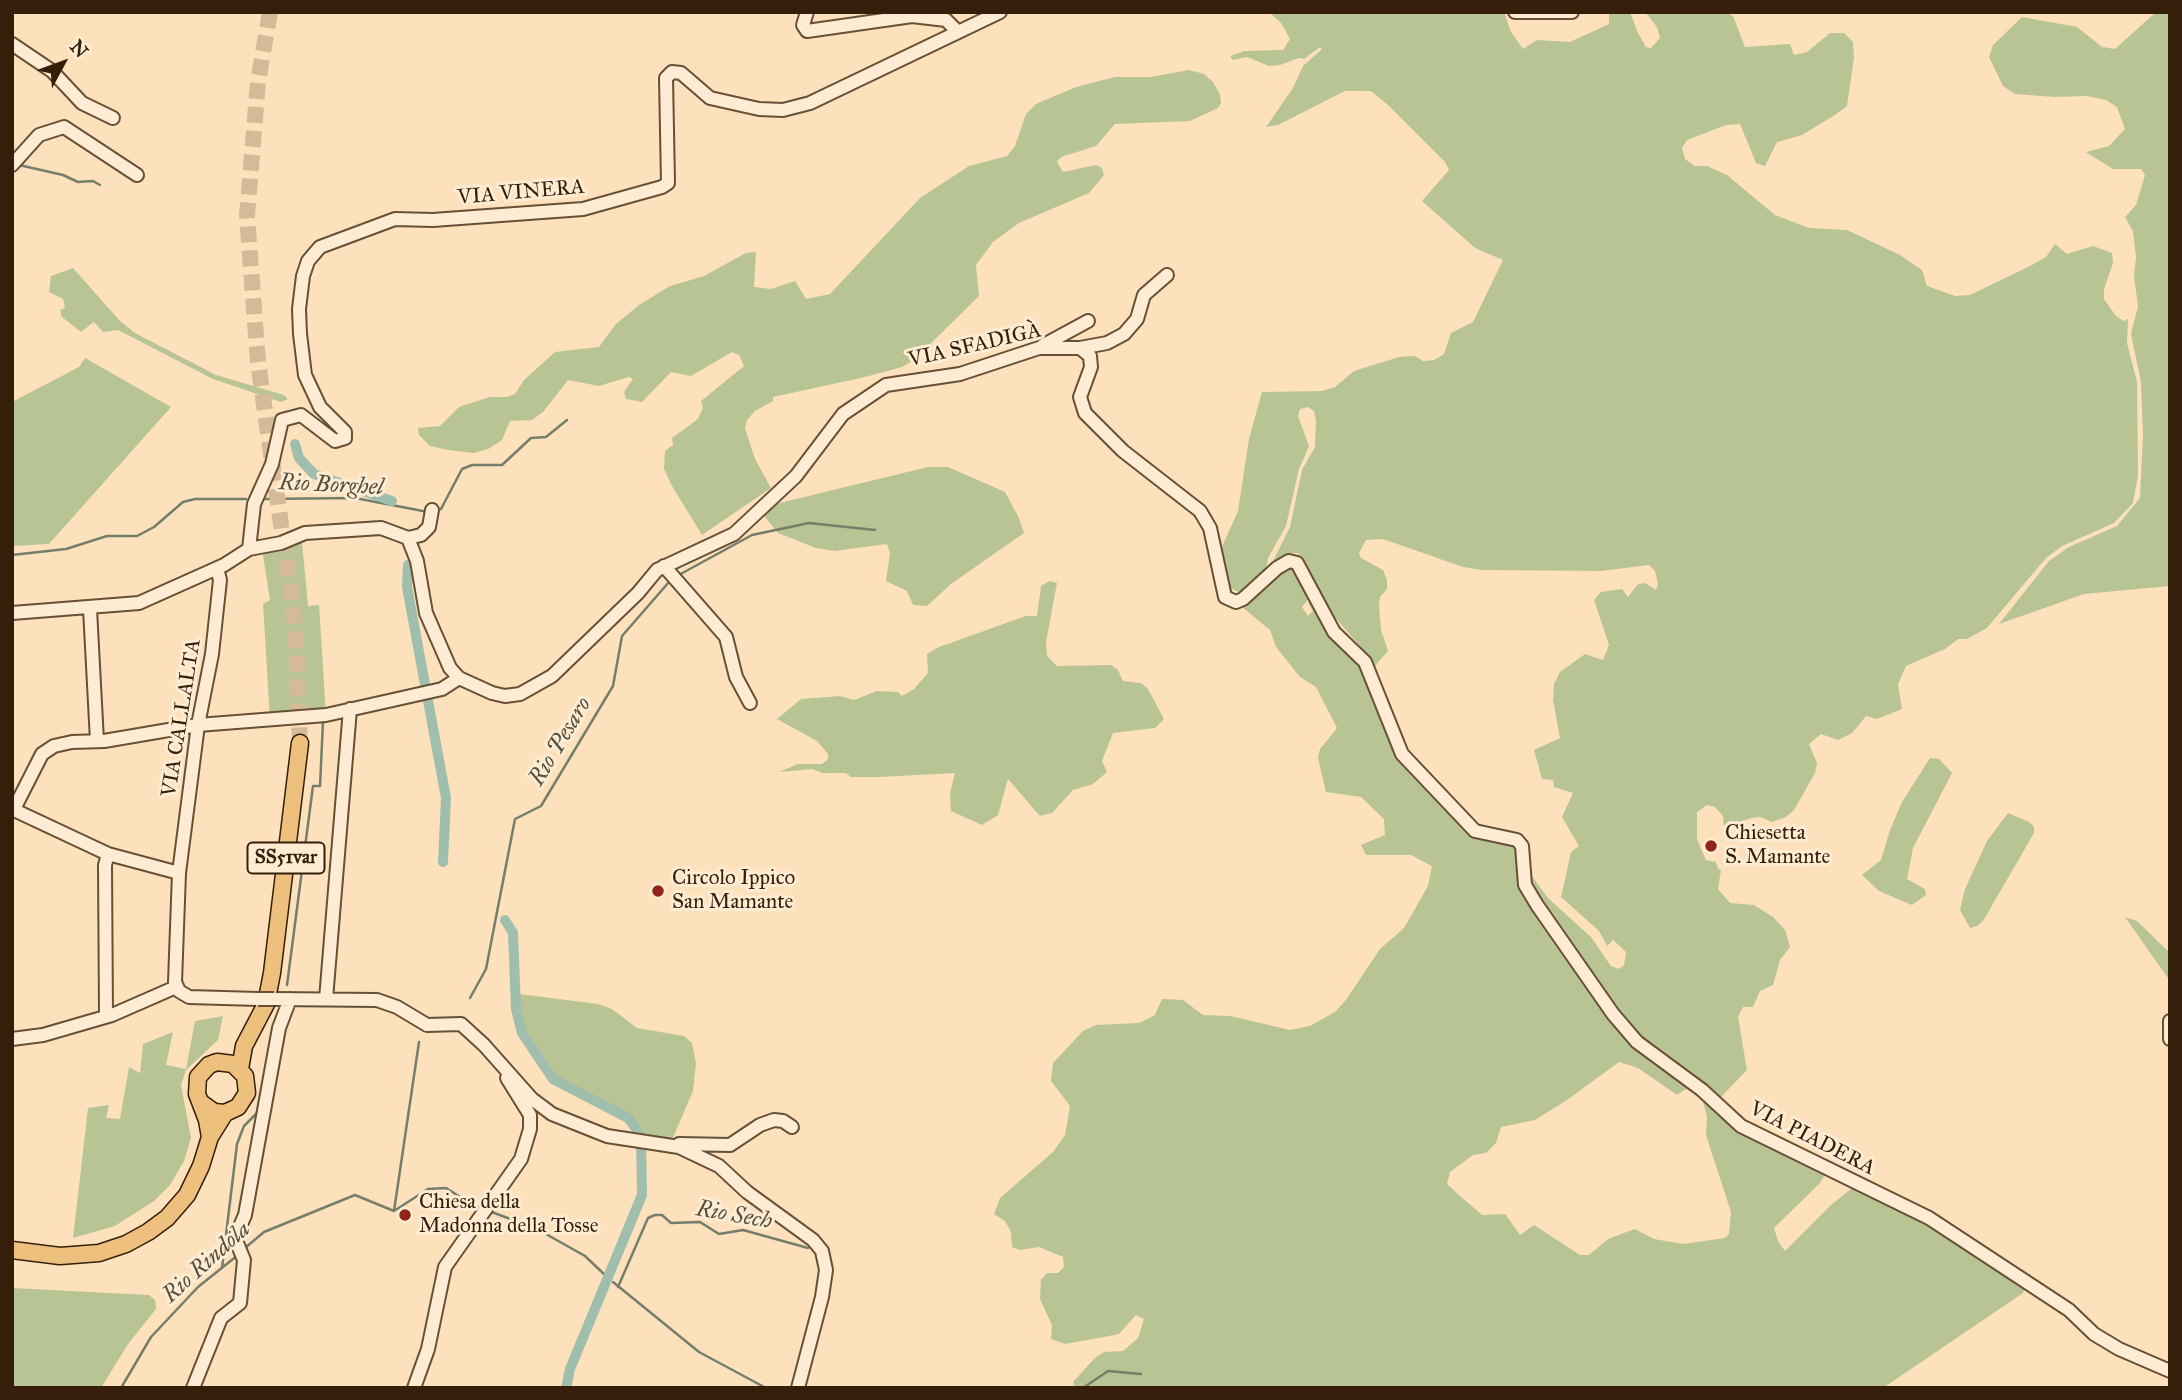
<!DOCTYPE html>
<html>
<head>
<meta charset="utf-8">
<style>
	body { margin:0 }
	#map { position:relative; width:2182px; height:1400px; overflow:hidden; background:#fce1bc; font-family:"IM FELL Great Primer",serif }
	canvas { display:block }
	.frame { position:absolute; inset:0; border:14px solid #351f0a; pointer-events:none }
	.north { position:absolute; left:28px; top:28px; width:70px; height:70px; -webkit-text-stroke:5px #fdecd3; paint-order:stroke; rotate:49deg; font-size:19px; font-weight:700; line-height:28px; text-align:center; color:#351f0a }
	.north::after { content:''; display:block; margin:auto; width:24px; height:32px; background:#351f0a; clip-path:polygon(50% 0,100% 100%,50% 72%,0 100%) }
</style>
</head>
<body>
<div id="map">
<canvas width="2182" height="1400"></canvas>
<div class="frame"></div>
<div class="north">N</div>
</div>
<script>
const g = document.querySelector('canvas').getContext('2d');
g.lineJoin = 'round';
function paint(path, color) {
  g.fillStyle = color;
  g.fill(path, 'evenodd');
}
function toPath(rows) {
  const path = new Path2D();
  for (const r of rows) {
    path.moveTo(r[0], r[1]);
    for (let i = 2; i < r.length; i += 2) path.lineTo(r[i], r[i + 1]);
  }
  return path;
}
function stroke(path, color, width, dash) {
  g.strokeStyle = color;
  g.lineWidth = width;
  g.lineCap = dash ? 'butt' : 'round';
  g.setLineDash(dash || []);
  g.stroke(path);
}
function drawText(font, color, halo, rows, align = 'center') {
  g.font = font + ' "IM FELL Great Primer",serif';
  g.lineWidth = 6;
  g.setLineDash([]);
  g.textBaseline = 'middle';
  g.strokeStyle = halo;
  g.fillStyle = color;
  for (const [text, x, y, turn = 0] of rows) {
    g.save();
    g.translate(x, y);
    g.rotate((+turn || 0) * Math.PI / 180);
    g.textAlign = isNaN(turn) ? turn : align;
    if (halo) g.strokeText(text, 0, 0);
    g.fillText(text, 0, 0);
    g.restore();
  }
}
const green = toPath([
	[1269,12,1504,12,1511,32,1523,49,1537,40,1570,42,1609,24,1609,12,1630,12,1638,33,1646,47,1651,48,1660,38,1657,27,1645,12,1725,12,1733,16,1745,47,1790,44,1794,55,1807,52,1830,33,1844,33,1853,42,1854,58,1847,106,1835,115,1802,135,1777,142,1765,166,1756,163,1740,124,1726,125,1687,140,1682,148,1685,159,1695,166,1707,166,1727,175,1775,215,1809,228,1847,230,1900,255,1922,270,1927,286,1955,296,1970,295,2032,265,2046,257,2055,244,2067,254,2093,246,2112,253,2113,263,2104,289,2104,299,2116,316,2124,321,2128,319,2127,343,2137,382,2138,475,2133,503,2114,523,2062,546,2046,558,1987,628,1967,639,1958,639,1945,649,1906,666,1898,684,1902,709,1877,719,1866,716,1852,733,1838,740,1821,734,1809,744,1817,763,1815,773,1794,810,1786,817,1772,822,1760,817,1751,818,1724,828,1723,816,1715,807,1707,805,1697,812,1697,839,1706,860,1716,862,1718,869,1721,870,1718,889,1730,903,1754,905,1773,917,1785,930,1790,947,1780,960,1773,985,1760,991,1753,1007,1743,1007,1738,1017,1747,1070,1718,1100,1628,1026,1532,890,1528,871,1548,898,1591,937,1611,966,1619,969,1624,965,1626,952,1613,940,1607,946,1599,931,1561,897,1571,852,1579,846,1562,817,1573,793,1554,787,1553,780,1542,779,1534,750,1560,738,1553,700,1554,684,1560,672,1585,654,1603,660,1609,645,1594,600,1601,592,1622,589,1628,597,1638,584,1645,583,1656,590,1658,584,1655,571,1649,565,1601,571,1483,570,1463,567,1383,539,1366,540,1359,553,1361,558,1383,570,1387,580,1387,589,1380,597,1379,605,1381,630,1388,651,1374,667,1368,655,1331,613,1298,553,1289,553,1271,565,1290,527,1302,470,1315,447,1316,420,1314,411,1308,407,1300,409,1298,416,1309,446,1299,469,1286,526,1268,558,1266,570,1241,593,1230,588,1222,547,1238,511,1249,439,1262,392,1322,391,1335,387,1354,371,1399,357,1415,356,1423,361,1434,360,1444,354,1451,333,1473,322,1503,260,1475,248,1422,201,1449,170,1445,162,1388,105,1371,91,1345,91,1278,125,1266,127,1293,88,1303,66,1322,49,1320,47,1304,59,1299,58,1280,65,1269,66,1247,57,1233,60,1230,56,1244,51,1283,50,1290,39,1281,23],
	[2156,12,2170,12,2170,586,2084,594,1999,624,2049,561,2069,547,2117,526,2140,498,2143,435,2141,382,2131,334,2138,306,2134,277,2136,257,2133,231,2125,217,2136,205,2145,175,2141,169,2113,169,2086,152,2109,146,2125,129,2117,107,2106,100,2087,96,2054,97,2015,94,2003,86,1989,57,1993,45,2022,17,2077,27,2102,47,2115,49],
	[1189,70,1204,74,1213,82,1220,95,1221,103,1218,108,1190,121,1115,124,1096,146,1061,157,1057,162,1063,172,1096,165,1102,168,1104,175,1089,193,1019,223,993,242,976,265,979,296,914,360,902,367,865,377,773,397,773,401,755,411,747,420,745,428,755,459,771,488,702,535,672,486,664,469,665,451,673,445,672,438,698,419,703,408,701,401,744,366,739,355,732,352,691,376,671,372,642,402,626,399,624,392,633,379,629,377,599,386,568,380,543,412,532,420,510,421,502,440,488,449,474,453,448,450,430,446,419,435,418,428,440,426,459,407,490,397,507,397,515,394,524,380,555,352,599,347,616,324,639,305,670,286,704,276,746,253,756,252,754,287,771,289,795,281,806,299,830,294,920,198,969,166,1007,156,1015,146,1026,114,1036,104,1076,87,1115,77,1150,77],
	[73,268,120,321,135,333,216,375,284,395,288,399,281,402,213,379,118,330,103,332,94,322,81,332,62,317,60,310,65,308,63,299,49,292,51,276],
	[85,358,171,407,49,544,12,546,12,402,79,367],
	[928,467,948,467,1005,492,1019,518,1024,533,951,584,927,606,913,605,907,591,886,581,890,553,887,544,835,551,816,548,778,533,764,516,771,505],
	[302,541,308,606,319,605,326,715,270,721,263,604,270,600,262,549],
	[1289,561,1314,592,1302,607,1308,616,1313,611,1308,603,1316,596,1351,647,1394,735,1464,823,1514,841,1523,878,1619,1022,1694,1084,1677,1095,1638,1068,1619,1062,1567,1100,1535,1120,1501,1127,1496,1143,1486,1153,1473,1155,1450,1172,1447,1184,1459,1195,1482,1215,1505,1214,1520,1235,1534,1225,1580,1255,1589,1255,1608,1239,1635,1229,1654,1239,1683,1244,1725,1238,1729,1234,1731,1212,1706,1135,1707,1117,1702,1098,1828,1169,1820,1183,1774,1228,1778,1241,1785,1251,1831,1205,1857,1184,2027,1281,2023,1293,1883,1388,1075,1388,1073,1382,1095,1358,1104,1352,1123,1351,1138,1338,1144,1319,1136,1315,1119,1334,1104,1337,1065,1344,1051,1339,1052,1325,1040,1299,1041,1280,1047,1273,1058,1273,1064,1267,1063,1257,1039,1247,1020,1250,1012,1247,1011,1232,1005,1221,994,1214,1000,1198,1053,1152,1065,1135,1070,1106,1051,1081,1053,1063,1083,1031,1096,1025,1139,1023,1155,1015,1162,999,1183,1000,1203,1015,1230,1016,1290,1030,1310,1026,1335,1012,1346,1000,1380,949,1404,928,1428,886,1432,866,1411,855,1366,855,1361,845,1385,835,1384,819,1361,797,1326,792,1318,758,1320,749,1337,728,1316,687,1300,677,1276,647,1270,630,1236,602],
	[1050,581,1057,583,1046,642,1047,656,1057,666,1111,665,1118,670,1123,681,1141,683,1148,689,1164,719,1155,728,1113,733,1102,761,1107,772,1093,784,1073,790,1052,813,1040,816,1008,779,998,815,982,825,951,811,950,793,955,773,880,777,851,777,846,773,822,773,813,769,779,772,798,764,822,764,828,759,828,754,817,741,777,719,801,699,840,696,854,700,877,691,898,692,902,696,914,689,928,673,927,654,939,647,1026,616,1037,616,1041,586],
	[1930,758,1939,759,1952,773,1913,848,1907,879,1925,889,1926,895,1912,905,1879,891,1862,875,1881,860,1890,830,1902,802],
	[2008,813,2029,822,2034,827,2034,833,1983,921,1977,926,1970,928,1960,910,1965,889,1987,841],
	[2125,917,2137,921,2170,953,2170,981],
	[519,994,598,1004,612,1009,637,1028,684,1036,692,1043,696,1063,693,1091,672,1140,649,1138,641,1126,622,1110,569,1087,555,1077,523,1028],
	[223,1016,218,1040,186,1070,181,1085,191,1138,184,1161,170,1185,154,1201,115,1226,73,1238,88,1108,109,1105,106,1118,120,1119,129,1067,140,1073,143,1044,173,1032,166,1065,186,1069,195,1021],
	[12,1288,149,1295,155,1300,156,1309,128,1344,101,1388,12,1388]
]);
const stream = toPath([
	[19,165,63,175,78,182,93,181,100,185],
	[262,499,355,498,428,512],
	[435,512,441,509,462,469,472,465,502,465,531,438,546,437,567,420],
	[12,555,66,549,107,536,137,536,154,527,183,502,195,499,246,499],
	[677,576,752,535,809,523,875,530],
	[287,985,313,786,320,786,323,722],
	[470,998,486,969,515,819,541,806,613,686,622,636,669,582],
	[264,1078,269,1054],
	[394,1211,419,1042],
	[489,1211,537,1229,585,1256,604,1274],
	[245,1248,264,1232,355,1195,394,1211,428,1189,446,1188,479,1209],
	[222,1268,237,1144,244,1126,259,1111],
	[613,1282,699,1352,766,1388],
	[618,1287,648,1218,655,1215,662,1215,671,1223,700,1222,719,1234,743,1230,808,1248],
	[121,1388,151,1337,198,1287,238,1255],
	[1042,1388,1045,1388],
	[1083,1388,1108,1371,1141,1374]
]);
const canal = toPath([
	[295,444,299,458,314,474,392,501],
	[408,565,407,587,446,798,443,862],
	[505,920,513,933,516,1009,522,1033,553,1079,628,1118,641,1135,642,1195,570,1369,566,1388]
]);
const majorTunnel = toPath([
	[270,12,258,82,247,216,258,362,295,623,300,743]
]);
const minor = toPath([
	[807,12,803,25,807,31,912,16,946,20,957,31],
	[1515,12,1572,12],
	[12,44,52,71,82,103,113,118],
	[12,165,39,135,64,127,137,175],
	[1042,346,1088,321],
	[1080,348,1107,343,1124,334,1137,319,1144,295,1167,275],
	[408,538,417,561,426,613,450,668,459,678,492,693,505,696,520,694,552,676,638,593,657,570,734,534,796,476,843,414,886,385,960,374,1039,348,1080,348,1090,356,1091,367,1080,397,1085,413,1123,451,1200,511,1210,528,1225,597,1236,602,1243,599,1277,568,1289,561,1297,563,1334,632,1365,662,1402,754,1475,831,1517,840,1522,846,1525,885,1537,905,1613,1014,1637,1042,1702,1090,1741,1126,1929,1218,2069,1310,2094,1334,2119,1349,2170,1371],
	[249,549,254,504,272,464,282,420,301,415,335,441,345,438,345,432,320,407,313,392,305,375,300,334,299,309,303,276,308,261,320,247,395,219,433,220,583,209,662,187,668,183,666,78,672,72,681,73,710,98,759,109,783,110,810,103,1000,12],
	[664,566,726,637,736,677,750,703],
	[217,568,220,580,212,654,198,725,179,873,175,982,179,991,189,997,258,999],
	[90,609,97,741],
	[12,613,139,603,224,565,249,549,281,543,305,533,381,528,408,538,421,535,429,527,432,510],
	[12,809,108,854,179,873],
	[14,809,42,754,54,746,72,742,104,741,198,725,326,715,442,689,459,678],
	[274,999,377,1000,397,1007,427,1025,461,1024,484,1045,532,1099,552,1114,607,1136,679,1147,719,1166,747,1192,813,1240,822,1251,826,1270,822,1297,798,1388],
	[326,999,350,709],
	[106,1016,105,865,108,854],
	[2170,1021,2170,1039],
	[12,1039,43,1035,112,1015,176,987],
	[679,1144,730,1145,760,1125,774,1120,783,1121,792,1127],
	[193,1388,221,1318,240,1303,244,1260,235,1238,245,1215,279,1028,290,999],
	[414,1388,428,1349,445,1267,521,1159,530,1129,530,1115,507,1078]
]);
const major = toPath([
	[240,1069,244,1046,266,1004,272,973,300,743],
	[200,1102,214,1112,225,1113,238,1107,247,1093,245,1076,233,1064,217,1062,209,1065,198,1077,197,1094,207,1120,210,1137],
	[12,1250,60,1256,99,1253,126,1244,148,1232,167,1218,187,1195,201,1166,210,1137,225,1113]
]);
const minorBridge = toPath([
	[258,999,274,999]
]);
const markers = [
	[1711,846,7,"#8f2418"],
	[658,891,7,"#8f2418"],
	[405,1215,7,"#8f2418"]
];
const shields = [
	[286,858,77]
];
const shieldNames = [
	["SS51var",286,858]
];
const streetNames = [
	["VIA VINERA",521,193,-5],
	["VIA SFADIGÀ",975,346,-13],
	["VIA CALLALTA",182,718,-81],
	["VIA PIADERA",1812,1139,27]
];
const poiNames = [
	["Chiesetta",1725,834],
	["S. Mamante",1725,858],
	["Circolo Ippico",672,879],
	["San Mamante",672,903],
	["Chiesa della",419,1203],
	["Madonna della Tosse",419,1227]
];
const waterNames = [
	["Rio Borghel",331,486,3],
	["Rio Pesaro",561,742,-59],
	["Rio Sech",734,1216,10],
	["Rio Rindola",207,1263,-42]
];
paint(green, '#b9c495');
stroke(stream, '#757e6b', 2.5);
stroke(canal, '#a0beac', 10);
stroke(majorTunnel, '#d4ba98', 16, [16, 8]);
stroke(minor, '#675036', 16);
stroke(major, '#351f0a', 19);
stroke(minor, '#fdecd3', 12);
stroke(major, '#eec07e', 16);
stroke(minorBridge, '#675036', 16, []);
stroke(minorBridge, '#fdecd3', 12);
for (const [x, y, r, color] of markers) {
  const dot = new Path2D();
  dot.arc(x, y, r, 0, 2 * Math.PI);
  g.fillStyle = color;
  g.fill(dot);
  stroke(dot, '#fdecd3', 2.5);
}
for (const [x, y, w] of shields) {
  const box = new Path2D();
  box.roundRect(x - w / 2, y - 15.5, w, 31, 5);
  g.fillStyle = '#fdecd3';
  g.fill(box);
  stroke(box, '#351f0a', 2);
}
drawText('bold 19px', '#351f0a', null, shieldNames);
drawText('21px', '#351f0a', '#fdecd3', streetNames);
drawText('21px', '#351f0a', '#fdecd3', poiNames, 'left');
drawText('italic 23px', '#554f3b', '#fdecd3', waterNames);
</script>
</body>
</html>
